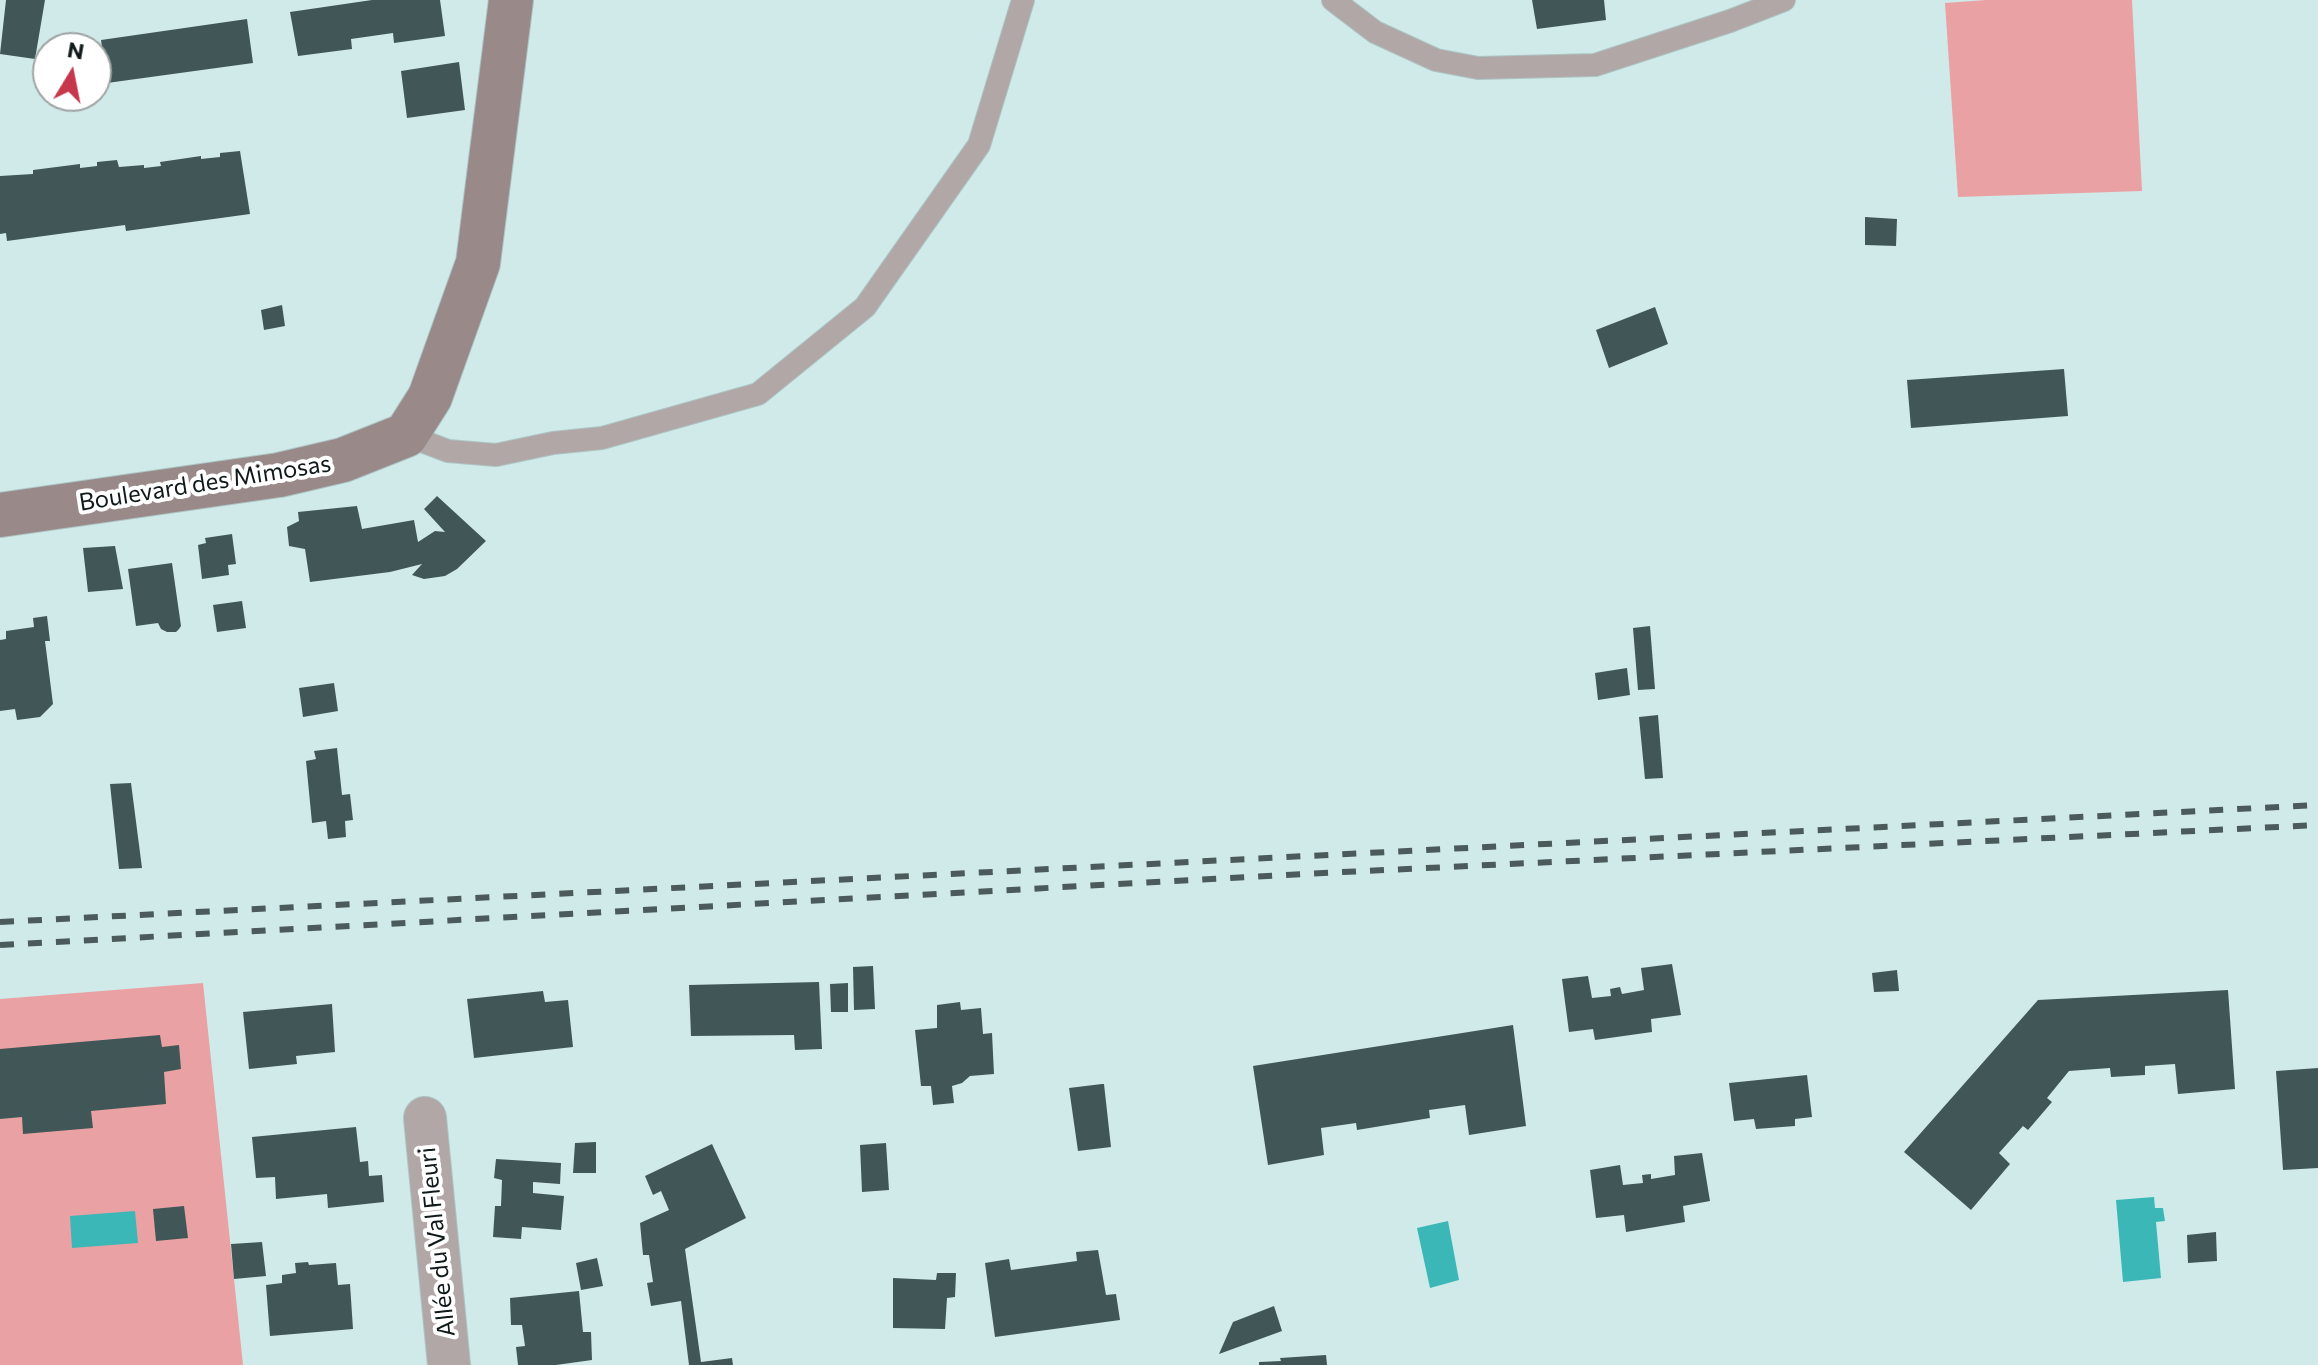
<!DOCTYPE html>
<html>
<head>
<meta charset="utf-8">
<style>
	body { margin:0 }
	#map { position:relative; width:2318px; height:1365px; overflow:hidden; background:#d0eae9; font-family:Commissioner,sans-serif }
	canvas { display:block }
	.north { position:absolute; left:32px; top:32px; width:80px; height:80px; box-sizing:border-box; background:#fff; border:2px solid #9fa3a3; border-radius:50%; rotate:10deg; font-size:22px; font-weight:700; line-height:32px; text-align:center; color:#0f1919 }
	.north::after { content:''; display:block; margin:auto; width:28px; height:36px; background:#c7374b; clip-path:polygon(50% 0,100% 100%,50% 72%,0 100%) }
</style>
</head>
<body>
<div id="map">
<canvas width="2318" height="1365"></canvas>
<div class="north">N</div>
</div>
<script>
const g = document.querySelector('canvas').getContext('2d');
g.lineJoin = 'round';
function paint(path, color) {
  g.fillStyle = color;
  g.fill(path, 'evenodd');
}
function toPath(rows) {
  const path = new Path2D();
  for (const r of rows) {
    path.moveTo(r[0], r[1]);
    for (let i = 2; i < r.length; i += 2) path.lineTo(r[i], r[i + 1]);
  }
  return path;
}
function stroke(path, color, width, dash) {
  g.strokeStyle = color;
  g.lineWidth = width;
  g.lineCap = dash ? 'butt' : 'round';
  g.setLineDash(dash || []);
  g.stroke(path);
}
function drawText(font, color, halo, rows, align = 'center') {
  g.font = font + ' Commissioner,sans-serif';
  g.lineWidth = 8;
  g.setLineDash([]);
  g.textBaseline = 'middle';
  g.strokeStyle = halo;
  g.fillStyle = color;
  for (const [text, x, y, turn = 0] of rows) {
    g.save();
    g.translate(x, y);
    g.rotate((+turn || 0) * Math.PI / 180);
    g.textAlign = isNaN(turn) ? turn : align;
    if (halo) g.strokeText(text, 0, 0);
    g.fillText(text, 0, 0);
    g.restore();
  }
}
const green = toPath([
	[1986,0,2132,0,2142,191,1958,197,1945,3],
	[203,983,243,1365,0,1365,0,999]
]);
const water = toPath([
	[2154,1197,2155,1208,2163,1208,2165,1221,2156,1222,2161,1278,2123,1282,2116,1200],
	[135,1211,138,1243,72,1248,70,1216],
	[1448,1221,1459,1280,1430,1288,1417,1228]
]);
const building = toPath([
	[6,0,45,0,35,59,0,54],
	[372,0,440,0,445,36,394,43,393,33,351,39,352,49,298,56,290,12],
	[1532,0,1604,0,1606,20,1537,29],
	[247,19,253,63,107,83,101,40],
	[459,62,465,110,407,118,401,71],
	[240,151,250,214,126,231,125,225,7,241,6,233,0,234,0,176,33,174,33,170,80,164,80,168,97,166,97,162,117,160,119,167,144,165,144,168,161,166,160,162,201,156,201,159,220,157,220,153],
	[1865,217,1897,219,1896,246,1865,245],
	[282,305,285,326,264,330,261,310],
	[1655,307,1668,344,1609,368,1596,330],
	[2064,369,2068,416,1911,428,1907,380],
	[437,496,486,541,457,569,445,576,424,579,412,575,422,564,390,572,310,582,305,549,289,546,287,527,299,521,298,512,357,506,362,529,414,520,418,542,435,531,445,532,424,509],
	[232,534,236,564,228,565,229,575,202,579,198,545,206,543,205,538],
	[115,546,123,589,88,592,83,548],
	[172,563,181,626,179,629,176,632,167,632,161,629,158,623,136,626,128,569],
	[242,601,246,628,217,632,213,605],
	[47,616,50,641,45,641,53,704,40,717,17,720,15,709,0,711,0,640,6,639,6,631,34,627,33,618],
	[1650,626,1655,689,1638,690,1633,628],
	[1627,668,1630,695,1598,700,1595,673],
	[334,683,338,711,303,717,299,688],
	[1658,715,1663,778,1645,779,1639,717],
	[337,748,342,795,350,794,353,820,345,821,346,837,328,839,326,821,312,823,306,761,316,759,314,751],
	[131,783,142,868,119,869,110,784],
	[1672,964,1681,1015,1651,1019,1652,1032,1595,1040,1593,1029,1569,1032,1562,979,1588,976,1592,998,1611,996,1610,989,1620,987,1622,994,1644,990,1641,968],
	[873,966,875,1009,854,1010,853,967],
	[1897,970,1899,991,1874,992,1872,973],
	[819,982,822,1049,795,1050,794,1035,691,1036,689,985],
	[848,983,848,1012,831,1012,830,984],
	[2228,990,2235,1089,2178,1094,2175,1064,2145,1066,2145,1075,2111,1077,2110,1068,2069,1071,2047,1098,2052,1102,2028,1130,2023,1126,1999,1153,2010,1164,1971,1210,1904,1152,2038,1000],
	[543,991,545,1002,568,1000,573,1047,474,1058,467,999],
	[960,1002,961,1010,981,1008,983,1034,992,1033,994,1074,970,1076,962,1083,952,1086,954,1103,933,1105,931,1086,921,1086,915,1030,937,1028,937,1005],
	[332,1004,335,1052,296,1056,297,1064,249,1069,243,1012],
	[1513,1025,1526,1126,1469,1135,1465,1105,1429,1110,1430,1118,1357,1130,1356,1123,1321,1128,1324,1155,1268,1165,1253,1066],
	[160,1035,162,1047,179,1045,181,1069,164,1072,166,1104,91,1111,93,1128,23,1134,22,1117,0,1119,0,1049],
	[2318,1068,2318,1168,2283,1170,2276,1071],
	[1807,1075,1812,1117,1795,1119,1795,1126,1756,1129,1754,1119,1734,1121,1729,1083],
	[1102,1084,1104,1084,1111,1147,1078,1151,1069,1088],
	[356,1127,360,1162,368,1161,369,1176,382,1175,384,1202,328,1208,327,1194,276,1199,275,1177,256,1178,252,1137],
	[596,1142,596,1173,573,1173,575,1143],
	[886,1143,889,1190,862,1192,860,1145],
	[712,1144,746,1218,685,1249,701,1362,732,1358,733,1365,689,1365,681,1301,651,1306,647,1283,653,1282,649,1255,643,1255,640,1223,669,1210,661,1191,653,1195,645,1176],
	[1702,1153,1710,1201,1683,1206,1685,1222,1626,1232,1624,1215,1596,1218,1590,1170,1620,1165,1623,1185,1643,1183,1642,1175,1651,1174,1651,1179,1675,1175,1674,1156],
	[496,1159,561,1163,560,1184,533,1182,533,1193,564,1196,561,1230,522,1227,521,1239,493,1237,495,1206,501,1206,502,1180,494,1178],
	[184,1206,188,1238,156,1241,153,1209],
	[2216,1232,2217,1261,2188,1263,2187,1235],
	[262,1242,266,1276,234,1279,231,1244],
	[1098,1250,1106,1295,1116,1294,1120,1320,995,1337,985,1263,1009,1259,1011,1270,1077,1261,1076,1252],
	[597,1258,603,1286,581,1290,576,1263],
	[308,1262,309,1265,336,1263,338,1285,350,1284,353,1329,270,1336,266,1285,282,1283,282,1275,296,1273,295,1263],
	[937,1273,956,1273,955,1297,947,1298,945,1329,893,1328,893,1278,936,1280],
	[579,1291,583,1332,591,1332,592,1360,556,1365,518,1365,516,1347,525,1346,522,1325,511,1325,510,1298],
	[1274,1306,1282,1331,1219,1354,1233,1322],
	[1326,1355,1327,1365,1259,1365,1259,1362,1281,1361,1280,1358]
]);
const lane = toPath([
	[1333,0,1375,32,1436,60,1478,68,1595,65,1730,21,1784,0],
	[406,435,448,451,496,455,553,443,602,438,758,394,865,307,979,145,1023,0]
]);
const street = toPath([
	[425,1118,449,1365]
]);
const secondary = toPath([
	[0,515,279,475,343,460,406,435,430,397,478,263,511,0]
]);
const rail = toPath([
	[0,922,2318,805],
	[0,945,1303,874,2318,825]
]);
const streetNames = [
	["Boulevard des Mimosas",205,483,-9],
	["Allée du Val Fleuri",437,1242,-96]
];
paint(green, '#eaa1a3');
paint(water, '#3cb7b7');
paint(building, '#415757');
stroke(lane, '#adc4c4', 24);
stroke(street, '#adc4c4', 44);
stroke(secondary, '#adc4c4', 46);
stroke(lane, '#b2a7a7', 22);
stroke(street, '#b2a7a7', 42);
stroke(secondary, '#998989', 44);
stroke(rail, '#4b5a5a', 6, [14, 14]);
drawText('24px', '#0f1919', '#fff', streetNames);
</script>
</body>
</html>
